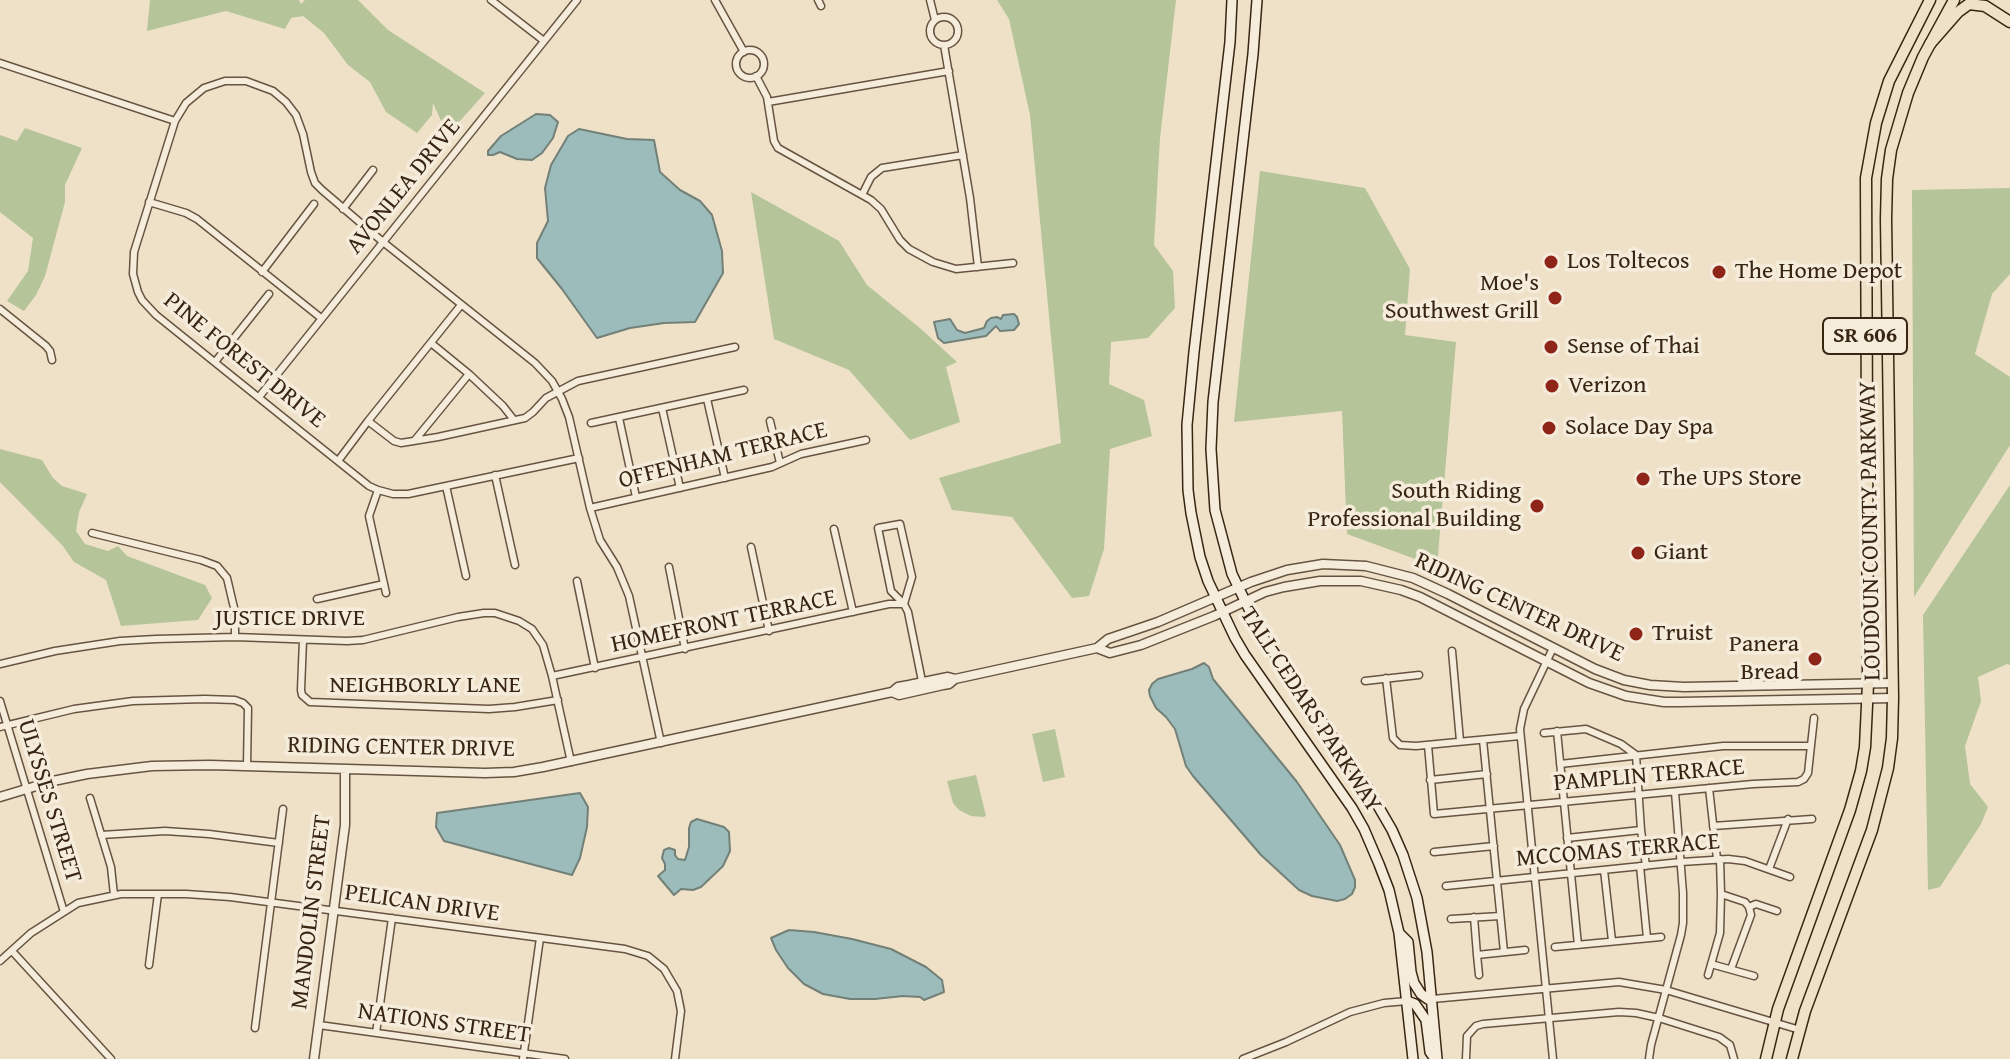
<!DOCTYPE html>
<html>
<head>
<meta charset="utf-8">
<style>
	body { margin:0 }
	canvas { display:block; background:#efe1c8 }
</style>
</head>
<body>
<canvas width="2010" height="1059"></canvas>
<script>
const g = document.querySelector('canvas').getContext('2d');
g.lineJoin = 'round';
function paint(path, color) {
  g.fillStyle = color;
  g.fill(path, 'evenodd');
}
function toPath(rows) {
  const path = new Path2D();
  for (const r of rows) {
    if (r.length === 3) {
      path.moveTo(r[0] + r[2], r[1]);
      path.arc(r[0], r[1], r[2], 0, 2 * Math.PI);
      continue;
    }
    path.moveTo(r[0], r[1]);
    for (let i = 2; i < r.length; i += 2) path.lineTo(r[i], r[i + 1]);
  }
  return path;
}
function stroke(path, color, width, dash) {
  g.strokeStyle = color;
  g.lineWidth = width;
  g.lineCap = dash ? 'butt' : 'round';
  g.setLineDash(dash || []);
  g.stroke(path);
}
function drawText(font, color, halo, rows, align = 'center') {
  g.font = font + ' "Gentium Book Plus",serif';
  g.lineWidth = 7;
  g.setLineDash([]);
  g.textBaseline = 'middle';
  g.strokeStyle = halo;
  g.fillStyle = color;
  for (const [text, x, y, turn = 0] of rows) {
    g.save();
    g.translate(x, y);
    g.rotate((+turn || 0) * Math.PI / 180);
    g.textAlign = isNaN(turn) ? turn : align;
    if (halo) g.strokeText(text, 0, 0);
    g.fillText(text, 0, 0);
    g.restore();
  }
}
const green = toPath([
	[150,0,299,0,301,4,305,0,358,0,388,30,485,93,459,122,442,123,433,103,432,115,417,133,386,112,370,82,348,65,324,33,303,16,291,18,285,29,226,11,147,31],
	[997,0,1176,0,1160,138,1154,245,1173,271,1175,308,1148,338,1111,342,1109,384,1144,400,1152,436,1110,449,1104,549,1089,596,1072,598,1012,517,952,510,939,478,1061,443,1030,115,1009,19],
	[25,128,82,148,65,185,65,202,45,276,36,295,24,311,7,301,28,271,33,238,0,212,0,135,17,141],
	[1260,171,1365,188,1410,269,1405,335,1456,342,1437,567,1347,534,1342,411,1234,422],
	[2010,188,2010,274,1992,294,1975,354,2010,377,2010,445,1914,597,1912,190],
	[751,192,839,241,867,285,921,329,957,362,946,367,960,422,910,440,849,370,774,339],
	[0,449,42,460,53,478,62,486,87,494,79,512,76,531,85,544,108,551,118,546,127,556,205,585,212,598,198,620,121,626,106,580,74,562,63,546,0,482],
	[2010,485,2010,665,2007,664,1978,677,1981,701,1965,746,1970,784,1988,807,1981,824,1940,887,1928,890,1923,615],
	[1055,729,1065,777,1043,782,1032,734],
	[976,775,986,816,983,817,971,816,959,810,953,803,949,788,947,781]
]);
const water = toPath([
	[536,114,550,115,558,122,553,138,542,153,532,160,517,159,500,152,493,155,488,155,488,151,501,136,536,114],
	[579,129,627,139,654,140,660,172,680,190,700,201,712,215,722,251,723,273,695,322,664,323,630,328,597,338,562,289,537,258,537,243,548,221,545,188,551,165,568,136,579,129],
	[1014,314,1017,317,1019,324,1014,330,1000,331,996,326,986,336,944,343,938,338,934,322,950,319,957,330,965,333,984,328,987,321,991,318,997,317,1001,319,1003,315,1014,314],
	[1204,663,1209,667,1213,679,1297,782,1340,845,1355,880,1355,887,1352,894,1345,899,1337,901,1312,896,1299,890,1261,855,1193,776,1186,766,1175,729,1166,717,1156,708,1150,696,1149,690,1152,684,1158,679,1192,669,1204,663],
	[580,793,588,807,587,827,580,858,572,875,444,841,436,827,437,813,580,793],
	[697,819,724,827,729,832,730,851,723,866,701,887,693,890,681,889,674,895,658,876,665,870,665,864,662,858,664,850,669,848,675,850,675,855,678,859,685,860,689,847,689,828,691,822,697,819],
	[789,930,814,932,852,939,891,949,926,967,942,980,944,992,924,1000,920,997,903,996,875,999,850,999,823,994,804,984,788,968,776,950,771,938,789,930]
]);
const minor = toPath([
	[491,0,544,41],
	[715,0,744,52],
	[818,0,821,6],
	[930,0,935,20],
	[944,31,14],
	[944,45,970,198,978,267],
	[750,64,14],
	[0,63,175,121],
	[756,76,767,97,774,141,778,148,871,200,881,209,900,240,909,249,933,262,956,269,1013,263],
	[768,102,949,71],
	[862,195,871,177,882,168,963,155],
	[149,202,186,213,197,219,321,318],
	[343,209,373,170],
	[262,272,314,204],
	[0,309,46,346,50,351,52,360],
	[431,343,469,374,503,406,514,420],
	[215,362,269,294],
	[259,397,577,0],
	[707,399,725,478],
	[662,408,680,488],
	[619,418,636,497],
	[368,421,394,441,401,443,438,437,525,418,533,412,546,398,578,381,735,347],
	[770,421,780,463],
	[591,423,744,390],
	[415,440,469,374],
	[579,458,408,494,393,494,378,490,369,486,299,430,156,315,142,300,138,292,133,274,134,252,175,121,186,103,204,88,225,81,246,81,273,91,286,102,296,115,303,134,311,172,315,183,322,190,383,242,535,363,552,381,562,399,569,417,590,508,600,540,617,567,629,596,661,743],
	[338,461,368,421,461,305],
	[495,475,515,565],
	[446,486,466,576],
	[378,490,369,516,386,593],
	[590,508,772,467,801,454,866,440],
	[834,529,853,612],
	[92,533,201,560,217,566,227,578,235,612,235,637],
	[751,547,769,631],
	[669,567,685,649],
	[577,581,595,668],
	[317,599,384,584],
	[904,604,912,577,900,524,878,528,891,591,904,604,908,612,923,686],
	[303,640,301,690,302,695,310,702,489,709,515,707,558,700],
	[1452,651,1460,741],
	[0,664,55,651,120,641,156,639,235,637,347,641,363,640,458,617,484,613,495,613,519,621,532,629,543,645,552,676,571,762],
	[552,676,889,604,904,604],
	[1386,678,1393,738,1400,745,1416,746,1520,736],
	[1365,681,1419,675],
	[0,701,64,912],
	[0,727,74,709,133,701,205,699,235,700,243,703,248,708,247,766],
	[1557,731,1578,945],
	[1544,733,1586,729,1621,744,1636,755,1641,830,1646,866],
	[1483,740,1504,952],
	[1428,745,1434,814,1753,784,1798,782,1804,779,1808,773,1814,718],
	[1560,764,1723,746,1810,746],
	[1430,780,1487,774],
	[1709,788,1717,859],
	[90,798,111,867,114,895],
	[1713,826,1812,819],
	[101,835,165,831,209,834,279,843],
	[1567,838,1641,830],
	[1434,852,1494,846],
	[1720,859,1721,894,1745,902,1749,907,1751,915,1731,969],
	[1640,866,1647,938],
	[1769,869,1788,819],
	[1604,870,1612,941],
	[1446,886,1681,862,1728,859,1745,861,1790,877],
	[1749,907,1756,904,1777,911],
	[1474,917,1477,955],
	[1451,919,1500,916],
	[1555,947,1661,937],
	[12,951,111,1059],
	[0,961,31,933,78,903,121,894,186,894,230,897,625,949,648,956,664,969,677,991,681,1011,675,1059],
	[1711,964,1754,976],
	[149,965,158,894],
	[1479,975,1477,955,1525,950],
	[1708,975,1720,933,1721,894],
	[1432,999,1619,982,1666,990,1800,1030],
	[319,1025,565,1059],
	[255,1028,283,809],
	[376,1033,392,918],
	[523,1059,540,938],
	[1243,1059,1286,1042,1350,1012,1384,1003,1407,1001],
	[1466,1059,1467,1036,1476,1026,1483,1024,1619,1012,1636,1013,1659,1018,1719,1037,1730,1045,1734,1059],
	[1553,1059,1520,729,1524,709,1553,648],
	[1649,1059,1651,1045,1681,935,1683,923,1683,893,1675,792]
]);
const tertiary = toPath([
	[1097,648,1110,653,1141,645,1214,616,1265,592,1284,587,1320,581,1361,581,1401,590,1420,597,1589,683,1626,696,1664,702,1681,702,1893,698],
	[892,692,899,695,943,685,949,684,955,679],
	[0,797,53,781,87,774,152,766,210,765,485,773,514,772,543,767,892,692,898,687,909,685,948,677,955,679,1097,648,1108,639,1158,622,1251,582,1287,570,1323,564,1366,566,1413,578,1448,594,1595,669,1624,680,1650,685,1684,687,1893,683],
	[314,1059,345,825,345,769]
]);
const secondary = toPath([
	[1232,0,1230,42,1194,352,1187,425,1188,490,1191,513,1200,557,1208,581,1235,638,1245,655,1352,808,1364,829,1379,864,1389,890,1399,933,1413,1059],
	[1257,0,1253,54,1213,402,1211,449,1215,510,1232,574,1261,634,1366,785,1392,830,1403,855,1417,898,1427,952,1437,1059],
	[1399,933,1408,942,1411,972,1414,983,1421,994,1428,999,1432,999],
	[1407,1001,1415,1004,1426,1020,1430,1052,1435,1059]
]);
const primary = toPath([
	[1766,1059,1778,1009,1850,810,1861,771,1865,747,1868,684,1866,178,1876,123,1889,81,1930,0],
	[1792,1059,1805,1011,1872,830,1888,768,1892,738,1893,698,1886,219,1887,179,1891,150,1908,93,1923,57,1954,0]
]);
const trunk = toPath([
	[1930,44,1958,12,1969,4,1985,6,2010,22]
]);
const markers = [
	[1551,262,8,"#8f2418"],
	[1719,272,8,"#8f2418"],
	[1555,298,8,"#8f2418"],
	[1551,347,8,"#8f2418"],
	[1552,386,8,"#8f2418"],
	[1549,428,8,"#8f2418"],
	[1643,479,8,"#8f2418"],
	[1537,506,8,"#8f2418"],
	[1638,553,8,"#8f2418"],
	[1636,634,8,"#8f2418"],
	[1815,659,8,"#8f2418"]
];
const shields = [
	[1865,336,84]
];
const shieldNames = [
	["SR 606",1865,336]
];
const streetNames = [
	["AVONLEA DRIVE",404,187,-51],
	["PINE FOREST DRIVE",244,361,39],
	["OFFENHAM TERRACE",723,456,-14],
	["LOUDOUN COUNTY PARKWAY",1871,531,-91],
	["RIDING CENTER DRIVE",1519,608,25],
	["JUSTICE DRIVE",290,619],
	["HOMEFRONT TERRACE",724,622,-12],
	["NEIGHBORLY LANE",425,686],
	["TALL CEDARS PARKWAY",1310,710,57],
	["RIDING CENTER DRIVE",401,748,1],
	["PAMPLIN TERRACE",1649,776,-5],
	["ULYSSES STREET",49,801,73],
	["MCCOMAS TERRACE",1618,851,-5],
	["PELICAN DRIVE",422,904,8],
	["MANDOLIN STREET",312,912,-83],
	["NATIONS STREET",444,1024,8]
];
const poiNames = [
	["Los Toltecos",1567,262],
	["The Home Depot",1735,272],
	["Moe's",1539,284,"right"],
	["Southwest Grill",1539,312,"right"],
	["Sense of Thai",1567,347],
	["Verizon",1568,386],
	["Solace Day Spa",1565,428],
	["The UPS Store",1659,479],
	["South Riding",1521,492,"right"],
	["Professional Building",1521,520,"right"],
	["Giant",1654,553],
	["Truist",1652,634],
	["Panera",1799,645,"right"],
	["Bread",1799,673,"right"]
];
paint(green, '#b5c499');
paint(water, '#9bbcbb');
stroke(water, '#738077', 2);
stroke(minor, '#665440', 9);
stroke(tertiary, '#665440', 11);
stroke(secondary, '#382512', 12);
stroke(primary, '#382512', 13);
stroke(trunk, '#382512', 13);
stroke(minor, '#f5ecdb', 6);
stroke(tertiary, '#f5ecdb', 8);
stroke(secondary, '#f5ecdb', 9);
stroke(primary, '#efe1c8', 10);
stroke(trunk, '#efe1c8', 10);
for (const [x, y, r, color] of markers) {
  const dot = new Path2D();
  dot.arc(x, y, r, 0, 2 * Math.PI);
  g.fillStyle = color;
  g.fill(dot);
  stroke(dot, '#f5ecdb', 3);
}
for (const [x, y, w] of shields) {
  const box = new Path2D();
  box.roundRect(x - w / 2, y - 18, w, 36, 6);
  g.fillStyle = '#f5ecdb';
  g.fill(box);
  stroke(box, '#382512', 2);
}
drawText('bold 22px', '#382512', null, shieldNames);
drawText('24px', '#382512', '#f5ecdb', streetNames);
drawText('24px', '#382512', '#f5ecdb', poiNames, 'left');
</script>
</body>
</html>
